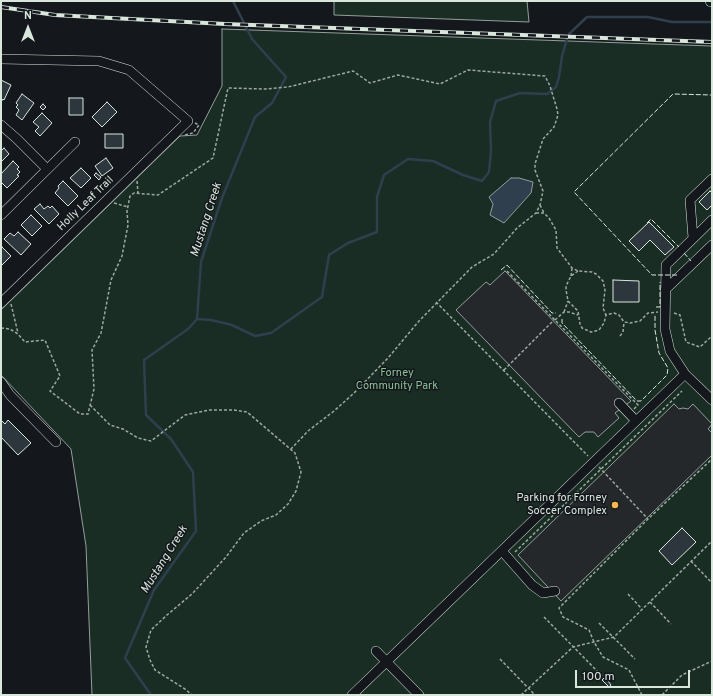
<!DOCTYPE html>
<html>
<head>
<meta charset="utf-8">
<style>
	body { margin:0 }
	#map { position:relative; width:713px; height:696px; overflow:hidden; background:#14181c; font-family:Overpass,sans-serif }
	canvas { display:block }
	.frame { position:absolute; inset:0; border:2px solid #d8e6dc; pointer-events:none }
	.north { position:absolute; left:8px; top:8px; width:40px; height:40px; -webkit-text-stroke:3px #14181c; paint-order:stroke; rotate:0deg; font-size:11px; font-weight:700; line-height:16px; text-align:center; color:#d8e6dc }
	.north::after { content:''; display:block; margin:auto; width:14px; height:18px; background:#d8e6dc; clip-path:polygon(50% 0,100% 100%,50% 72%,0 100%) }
	.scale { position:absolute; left:575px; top:670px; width:115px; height:18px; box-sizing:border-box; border:2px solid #d8e6dc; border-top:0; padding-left:5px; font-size:12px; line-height:14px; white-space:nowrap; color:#d8e6dc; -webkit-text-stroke:3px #14181c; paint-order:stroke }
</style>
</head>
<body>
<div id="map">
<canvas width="713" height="696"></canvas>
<div class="frame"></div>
<div class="north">N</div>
<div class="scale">100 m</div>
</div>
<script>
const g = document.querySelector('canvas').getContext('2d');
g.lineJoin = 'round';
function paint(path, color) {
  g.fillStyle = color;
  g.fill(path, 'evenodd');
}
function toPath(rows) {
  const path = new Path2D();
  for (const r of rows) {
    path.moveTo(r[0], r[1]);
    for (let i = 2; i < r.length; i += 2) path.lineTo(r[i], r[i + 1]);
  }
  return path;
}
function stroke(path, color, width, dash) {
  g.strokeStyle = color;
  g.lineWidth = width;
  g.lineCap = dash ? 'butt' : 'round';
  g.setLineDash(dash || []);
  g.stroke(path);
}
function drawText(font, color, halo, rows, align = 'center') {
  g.font = font + ' Overpass,sans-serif';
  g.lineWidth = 3;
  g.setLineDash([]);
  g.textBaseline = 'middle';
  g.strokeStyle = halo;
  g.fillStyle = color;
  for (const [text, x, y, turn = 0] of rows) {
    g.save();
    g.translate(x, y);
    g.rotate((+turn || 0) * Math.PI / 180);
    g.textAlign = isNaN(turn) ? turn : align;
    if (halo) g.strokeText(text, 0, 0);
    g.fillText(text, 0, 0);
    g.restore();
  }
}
const green = toPath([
	[334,1,527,1,529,22,334,15,334,1],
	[222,29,712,46,712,695,92,695,86,546,71,449,1,375,1,310,180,136,197,135,222,86,222,29]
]);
const parking = toPath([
	[505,271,631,401,615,413,619,418,598,437,594,432,585,432,579,437,456,310,486,282,490,285,505,271],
	[674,404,679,409,683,408,688,409,693,404,712,424,708,429,712,433,712,455,561,601,518,555,674,404]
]);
const water = toPath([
	[511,178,519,178,533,182,531,193,504,223,490,215,493,204,489,197,511,178]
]);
const stream = toPath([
	[569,34,587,17,648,17,672,22,712,22],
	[197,319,211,320,232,325,255,336,271,333,322,297,329,255,348,243,377,232,377,197,384,175,408,159,433,161,463,175,482,181,489,172,491,151,490,122,496,101,520,93,547,94,556,87,559,77,562,56,567,39],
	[151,695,125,658,154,590,196,531,193,472,171,439,146,415,144,360,188,329,197,319,201,262,222,198,255,117,272,103,286,77,252,39,233,1]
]);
const building = toPath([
	[1,80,11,85,4,100,3,99,1,102,1,80],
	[22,94,34,103,22,120,16,115,19,110,16,107,18,105,16,103,22,94],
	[69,98,83,98,83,115,69,115,69,98],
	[107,102,117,112,102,127,92,117,107,102],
	[43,104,46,107,43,110,40,107,43,104],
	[42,113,52,123,40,136,35,131,39,127,33,122,42,113],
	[105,134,123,134,123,148,105,148,105,134],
	[4,148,9,154,1,162,1,151,4,148],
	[106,158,113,168,102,176,95,166,106,158],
	[13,161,19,167,17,169,20,172,17,175,19,176,7,188,1,182,1,174,13,161],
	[81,168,91,178,81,188,70,178,81,168],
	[96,173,101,177,99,180,94,175,96,173],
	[63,181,78,196,68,206,55,193,59,188,58,186,63,181],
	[710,191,712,193,712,205,707,210,699,202,710,191],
	[40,204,44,209,48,206,50,208,52,206,59,214,49,224,34,209,40,204],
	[31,215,42,226,32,236,21,225,31,215],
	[649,222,674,247,665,255,650,240,639,251,629,241,649,222],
	[18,232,31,244,21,255,4,239,10,233,14,236,18,232],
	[2,247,11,256,1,266,1,248,2,247],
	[613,280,639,281,639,302,613,302,613,280],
	[1,420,5,424,8,420,31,443,18,455,1,437,1,420],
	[682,528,696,542,672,565,659,551,682,528],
	[605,677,611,685,609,687,602,680,605,677]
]);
const path = toPath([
	[185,135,193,133,199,125,195,123],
	[137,181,138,193],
	[114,203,128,207],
	[540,205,544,213],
	[536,213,544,213,549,218,556,230,557,248,572,268,578,271,592,272,596,274,603,281,605,290,603,308,606,315,614,313,619,315,624,322,630,323,640,321,648,313,658,312],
	[507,271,638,405,634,409],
	[578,271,571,276,566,286,566,290,568,301,578,311,580,324,582,328,591,332,599,330,604,323,606,315],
	[571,276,572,268],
	[436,302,588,456],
	[11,304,18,333],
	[564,312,568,301],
	[674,313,680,315,686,342,700,347,712,336],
	[555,320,564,312,569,312,578,315],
	[1,328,10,329,18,334,25,342,45,340,60,376,50,391,80,414,88,414,94,389,92,350,101,333,111,280,122,256,128,225,127,211,130,196,134,193,158,195,213,158,228,88,265,89,288,87,353,71,370,83,398,75,440,84,468,70,545,76,550,86,557,109,558,115,554,127,543,139,535,164,535,170,543,191,540,205,536,213,517,228,494,254,472,267,419,321,388,358,353,394,334,411,308,431,291,449],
	[620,336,623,332,624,322],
	[504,370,554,320],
	[90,405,110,425,123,429,138,438,151,441,185,415,209,410,234,410,247,412,295,453,301,472,296,491,288,504,276,515,261,521,244,533,226,557,192,594,167,615,151,630,146,647,150,660,155,670,185,689,192,695],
	[599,467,648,519],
	[515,552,682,391],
	[691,561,712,583],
	[628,594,642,609],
	[650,602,671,624],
	[544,617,602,676],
	[599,623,635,659],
	[500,659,535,695],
	[521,695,573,647,614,637,712,541],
	[642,695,629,670,603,657,594,642,589,630,563,617,559,608,648,519,712,459],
	[662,695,682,675,712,661]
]);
const minor = toPath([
	[1,59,99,61,129,70,188,121,1,303],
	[1,125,17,139,47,169],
	[1,215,75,142],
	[712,220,666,265,665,329,670,351,685,374,712,400],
	[693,238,690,200,712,179],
	[665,290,712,245],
	[1,382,10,395,56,442],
	[619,403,636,421],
	[502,551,532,585,543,593,555,591],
	[376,651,419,695],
	[352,695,685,374]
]);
const major = toPath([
	[711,1,712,1]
]);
const rail = toPath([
	[1,7,55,15,225,24,712,42]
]);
const fence = toPath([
	[647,223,651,219,679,247],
	[684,253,691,261],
	[501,270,507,265,552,313,556,313],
	[677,275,652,275,574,192,673,94,712,95],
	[656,307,660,307,660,282],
	[562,319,562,323,637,401,641,401,667,375,668,368,659,353,655,330,655,314]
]);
const markers = [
	[615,505,4,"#ffb74d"]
];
const streetNames = [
	["Holly Leaf Trail",86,204,-44]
];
const parkNames = [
	["Forney",397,374],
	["Community Park",397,387]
];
const poiNames = [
	["Parking for Forney",607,499],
	["Soccer Complex",607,512]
];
const waterNames = [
	["Mustang Creek",207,220,-72],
	["Mustang Creek",165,560,-58]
];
paint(green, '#1a2d24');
stroke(green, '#939e99', 1);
paint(parking, '#24282b');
stroke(parking, '#939e99', 1);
paint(water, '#2f3f4d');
stroke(water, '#939e99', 1);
stroke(stream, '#2f3f4d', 2.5);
paint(building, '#2c363c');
stroke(building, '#d8e6dc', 1);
stroke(minor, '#d8e6dc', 10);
stroke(major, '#d8e6dc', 12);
stroke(path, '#9da8a2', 1.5, [3, 2]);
stroke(minor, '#14181c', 9);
stroke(major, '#14181c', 11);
stroke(rail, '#d8e6dc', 4);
stroke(rail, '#14181c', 2.5, [8]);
stroke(fence, '#d8e6dc', 1, [5, 2]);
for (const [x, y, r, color] of markers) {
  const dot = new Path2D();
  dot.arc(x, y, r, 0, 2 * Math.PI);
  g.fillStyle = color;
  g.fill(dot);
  stroke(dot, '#14181c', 1.5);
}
drawText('11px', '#d8e6dc', '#14181c', streetNames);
drawText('11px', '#8ac095', '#14181c', parkNames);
drawText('11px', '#d8e6dc', '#14181c', poiNames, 'right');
drawText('italic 12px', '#d8e6dc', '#14181c', waterNames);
</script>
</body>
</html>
